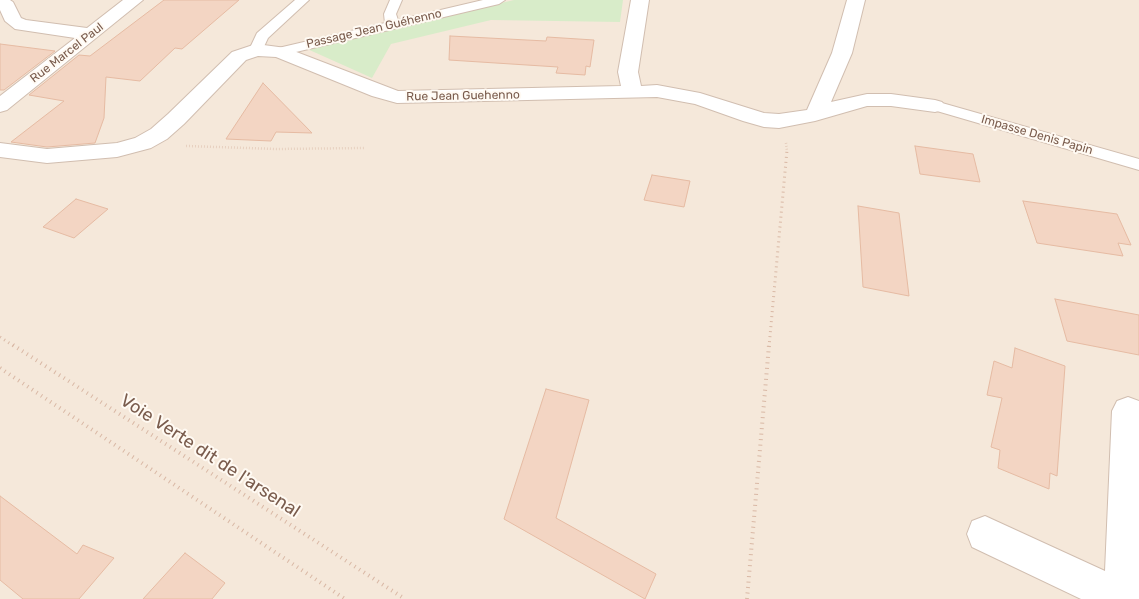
<!DOCTYPE html>
<html>
<head>
<meta charset="utf-8">
<style>
	body { margin:0 }
	canvas { display:block; background:#fdf6ec }
</style>
</head>
<body>
<canvas width="1139" height="599"></canvas>
<script>
const g = document.querySelector('canvas').getContext('2d');
g.lineJoin = 'round';
function paint(path, color) {
  g.fillStyle = color;
  g.fill(path, 'evenodd');
}
function toPath(rows) {
  const path = new Path2D();
  for (const r of rows) {
    path.moveTo(r[0], r[1]);
    for (let i = 2; i < r.length; i += 2) path.lineTo(r[i], r[i + 1]);
  }
  return path;
}
function stroke(path, color, width, dash) {
  g.strokeStyle = color;
  g.lineWidth = width;
  g.lineCap = dash ? 'butt' : 'round';
  g.setLineDash(dash || []);
  g.stroke(path);
}
function drawText(font, color, halo, rows, align = 'center') {
  g.font = font + ' Rubik,sans-serif';
  g.lineWidth = 4;
  g.setLineDash([]);
  g.textBaseline = 'middle';
  g.strokeStyle = halo;
  g.fillStyle = color;
  for (const [text, x, y, turn = 0] of rows) {
    g.save();
    g.translate(x, y);
    g.rotate((+turn || 0) * Math.PI / 180);
    g.textAlign = isNaN(turn) ? turn : align;
    if (halo) g.strokeText(text, 0, 0);
    g.fillText(text, 0, 0);
    g.restore();
  }
}
const residential = toPath([
	[0,0,1139,0,1139,599,0,599]
]);
const green = toPath([
	[514,0,623,0,620,22,491,20,391,44,372,78,305,48]
]);
const building = toPath([
	[164,0,239,0,182,49,175,48,140,81,106,77,104,118,95,143,47,147,11,142,64,101,29,95,79,55,90,56,164,0],
	[450,36,546,41,547,37,594,40,590,67,586,66,585,75,556,73,558,67,449,60,450,36],
	[0,44,55,51,4,90,0,90,0,44],
	[263,83,312,133,276,132,271,141,226,139,263,83],
	[915,146,973,154,980,182,920,174,915,146],
	[652,175,690,181,684,207,644,200,652,175],
	[76,199,108,209,74,238,43,227,76,199],
	[1023,201,1117,214,1131,245,1118,243,1123,256,1037,243,1023,201],
	[858,206,899,213,909,296,863,287,858,206],
	[1055,299,1139,315,1139,355,1067,341,1055,299],
	[1015,348,1065,366,1057,476,1050,473,1049,489,998,468,1000,450,991,447,1002,398,987,395,994,361,1012,368,1015,348],
	[546,389,589,400,556,518,656,574,645,599,504,519,546,389],
	[0,496,77,554,83,545,114,558,79,599,23,599,0,580,0,496],
	[185,553,225,583,212,599,143,599,185,553]
]);
const pathFar2 = toPath([
	[786,143,787,151],
	[186,146,276,149,365,148]
]);
const pathFar1 = toPath([
	[0,337,15,347],
	[769,347,787,150]
]);
const path = toPath([
	[13,345,405,599],
	[0,368,345,599],
	[747,599,769,345]
]);
const service = toPath([
	[295,0,309,0,268,38,261,53,251,53,249,50,257,33,295,0],
	[390,0,402,0,396,14,398,20,483,0,505,0,499,4,279,56,272,52,274,49,385,23,384,14,390,0],
	[935,101,1139,159,1139,170,930,109,927,106,930,103,935,101]
]);
const minor = toPath([
	[0,0,10,0,13,2,21,18,26,20,87,28,123,0,143,0,7,110,0,112,0,96,75,38,15,29,5,21,0,10,0,0],
	[631,0,649,0,638,72,641,86,657,85,700,93,764,113,779,114,807,110,832,53,847,0,865,0,852,53,831,102,867,94,891,94,935,100,942,102,945,106,942,110,935,112,891,106,867,106,815,121,779,128,764,127,743,121,695,104,657,97,397,103,372,96,276,57,258,56,246,60,184,124,167,139,151,148,117,157,47,163,0,157,0,143,47,149,117,143,135,138,151,129,168,114,232,52,256,44,286,48,398,91,621,86,618,72,631,0],
	[1128,397,1139,401,1139,599,1081,599,972,547,967,534,972,521,985,516,1105,571,1112,411,1117,401,1128,397]
]);
const farStreetnames = [
	["Passage Jean Guéhenno",374,29,-13],
	["Rue Marcel Paul",67,53,-38],
	["Rue Jean Guehenno",463,96,-1],
	["Impasse Denis Papin",1037,135,16]
];
const nearStreetnames = [
	["Voie Verte dit de l'arsenal",210,456,33]
];
paint(residential, '#f5e8da');
paint(green, '#d8ecc9');
paint(building, '#f3d5c3');
stroke(building, '#e6bba3', 1);
stroke(service, '#d1beb0', 2);
stroke(minor, '#d1beb0', 2);
stroke(pathFar2, '#d9b8a5', 2.5, [0.5, 2.5]);
stroke(pathFar1, '#d9b8a5', 3, [1, 4]);
stroke(path, '#d9b8a5', 4, [1, 4.5]);
paint(service, '#fff');
paint(minor, '#fff');
drawText('12px', '#7a5c4d', '#fffaf3', farStreetnames);
drawText('18px', '#7a5c4d', '#fffaf3', nearStreetnames);
</script>
</body>
</html>
